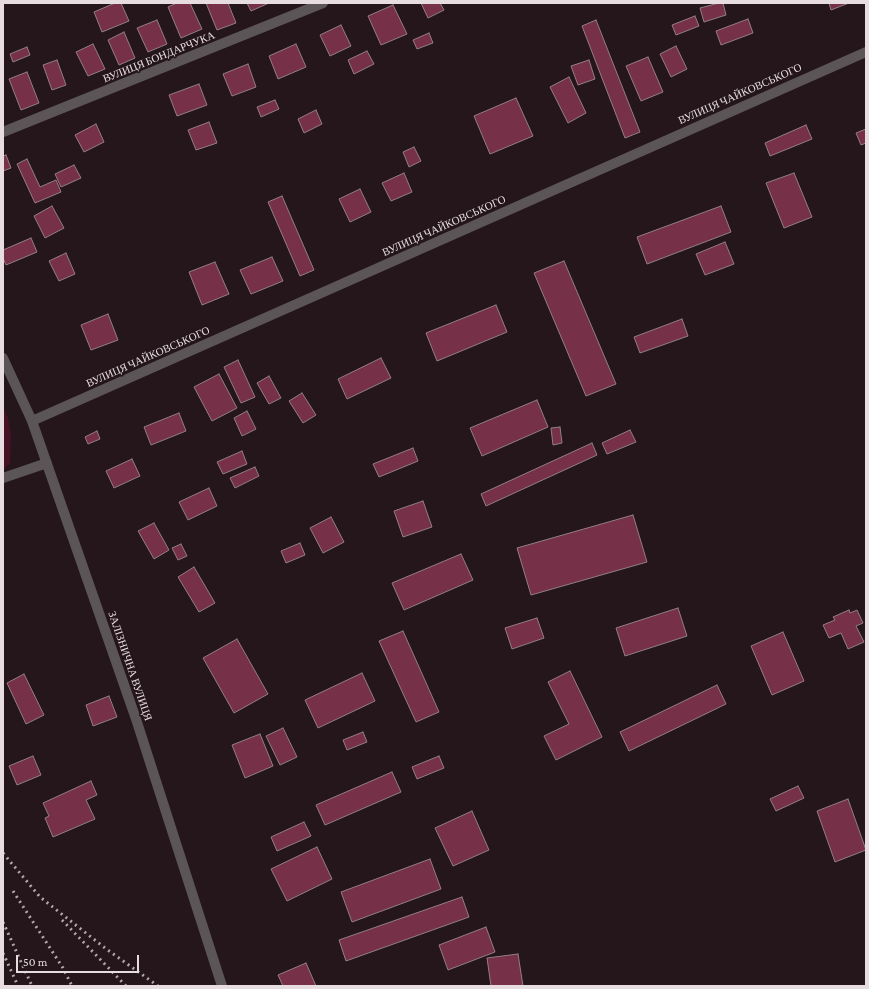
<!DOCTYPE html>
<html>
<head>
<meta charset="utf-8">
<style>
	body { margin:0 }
	#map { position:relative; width:869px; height:989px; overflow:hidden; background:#24161a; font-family:"Crimson Pro",serif }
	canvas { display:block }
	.frame { position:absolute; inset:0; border:4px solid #e7dcdf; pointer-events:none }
	.scale { position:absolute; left:16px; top:955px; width:123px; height:18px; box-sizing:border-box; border:2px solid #e7dcdf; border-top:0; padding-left:5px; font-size:12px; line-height:14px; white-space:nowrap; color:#e7dcdf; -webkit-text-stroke:3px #24161a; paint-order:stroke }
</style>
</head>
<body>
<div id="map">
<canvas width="869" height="989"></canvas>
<div class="frame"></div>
<div class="scale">50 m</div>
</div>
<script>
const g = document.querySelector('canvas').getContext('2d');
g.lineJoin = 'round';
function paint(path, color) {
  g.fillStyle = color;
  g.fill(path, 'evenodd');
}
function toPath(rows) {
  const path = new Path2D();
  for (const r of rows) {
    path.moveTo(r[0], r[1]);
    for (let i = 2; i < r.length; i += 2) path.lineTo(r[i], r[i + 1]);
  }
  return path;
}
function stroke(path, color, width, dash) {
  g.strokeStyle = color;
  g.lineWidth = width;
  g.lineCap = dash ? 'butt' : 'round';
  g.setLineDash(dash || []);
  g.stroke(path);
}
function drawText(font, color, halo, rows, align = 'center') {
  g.font = font + ' "Crimson Pro",serif';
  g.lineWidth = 3.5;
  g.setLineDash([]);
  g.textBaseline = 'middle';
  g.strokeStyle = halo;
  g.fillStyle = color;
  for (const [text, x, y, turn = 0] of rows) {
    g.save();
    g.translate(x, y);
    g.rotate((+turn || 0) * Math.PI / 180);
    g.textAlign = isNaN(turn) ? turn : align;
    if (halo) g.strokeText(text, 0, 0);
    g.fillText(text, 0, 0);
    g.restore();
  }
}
const green = toPath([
	[3,406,8,418,11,436,10,463,3,470]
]);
const building = toPath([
	[115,3,121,3,129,21,102,32,94,12,115,3],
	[177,3,190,3,202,29,181,38,168,7,177,3],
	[206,3,228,3,236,23,217,30,206,3],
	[247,3,269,3,251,11,247,3],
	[421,3,440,3,444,10,428,18,421,3],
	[719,3,723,3,726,15,704,22,700,8,719,3],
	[829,3,849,3,831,10,829,3],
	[393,5,407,34,381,45,368,16,393,5],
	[695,16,699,26,676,35,672,25,695,16],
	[748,19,753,33,721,45,716,31,748,19],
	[157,20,167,44,148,52,137,28,157,20],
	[596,20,640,132,625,138,582,26,596,20],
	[341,25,351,46,330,56,320,35,341,25],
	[124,32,135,58,119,65,108,40,124,32],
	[429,33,433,43,417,49,413,40,429,33],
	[93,44,105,69,88,76,76,52,93,44],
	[296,44,306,67,278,79,269,56,296,44],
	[676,46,687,69,671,77,660,54,676,46],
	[27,47,30,55,13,62,10,54,27,47],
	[367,51,374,64,354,74,348,60,367,51],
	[648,57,663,92,641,101,626,66,648,57],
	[57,60,66,85,52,90,43,65,57,60],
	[589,60,595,79,578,85,571,66,589,60],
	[248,64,256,87,232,96,223,74,248,64],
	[27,72,39,103,21,110,9,79,27,72],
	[569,77,586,113,568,123,550,87,569,77],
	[199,84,207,105,177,116,169,95,199,84],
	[516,98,533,136,490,154,474,116,516,98],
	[275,100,279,109,261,117,257,107,275,100],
	[316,110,322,124,304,133,298,119,316,110],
	[209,122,217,143,196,150,188,130,209,122],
	[96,124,104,142,84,152,75,135,96,124],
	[806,125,812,139,770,156,765,143,806,125],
	[866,129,866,143,861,145,856,133,866,129],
	[414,147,421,161,409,167,403,152,414,147],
	[6,155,11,168,3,171,3,156,6,155],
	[27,159,40,187,56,180,61,192,35,203,17,164,27,159],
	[74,165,81,178,61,187,55,174,74,165],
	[404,173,412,192,391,201,382,183,404,173],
	[794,173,812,217,784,228,766,183,794,173],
	[360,189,371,212,350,222,339,199,360,189],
	[282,196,314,270,300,276,268,202,282,196],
	[52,206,64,228,45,238,34,216,52,206],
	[721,206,731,232,647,264,637,237,721,206],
	[31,238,37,252,6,265,3,258,3,250,31,238],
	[725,242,734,264,705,275,696,254,725,242],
	[66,253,75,274,59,281,49,261,66,253],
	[272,257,283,281,251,294,240,270,272,257],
	[564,261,616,384,586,396,534,273,564,261],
	[215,262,229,294,202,305,189,272,215,262],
	[496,305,507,332,437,361,426,333,496,305],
	[108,314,118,340,91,350,81,325,108,314],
	[682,319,688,336,640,353,634,337,682,319],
	[381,358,391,378,347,399,338,379,381,358],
	[238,360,255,397,241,403,224,367,238,360],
	[219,374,237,408,212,421,194,387,219,374],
	[269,376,281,398,269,404,257,383,269,376],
	[302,393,316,415,303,423,289,401,302,393],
	[537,400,548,427,482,456,470,428,537,400],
	[247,411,256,429,242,436,234,418,247,411],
	[179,413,186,431,151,445,144,427,179,413],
	[560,427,562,443,553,445,551,428,560,427],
	[630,430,636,442,607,454,602,443,630,430],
	[97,431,100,439,88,444,85,437,97,431],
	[592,443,597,455,486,506,481,494,592,443],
	[413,448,418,461,379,477,373,464,413,448],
	[242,451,247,464,223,474,217,462,242,451],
	[132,459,140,476,114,488,106,471,132,459],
	[255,467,259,476,235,488,230,478,255,467],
	[209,488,217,506,188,520,179,502,209,488],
	[423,501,432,527,403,537,394,511,423,501],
	[633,515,647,562,531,595,517,548,633,515],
	[331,517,344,542,323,553,310,528,331,517],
	[154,523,169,550,154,559,138,531,154,523],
	[300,543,305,555,286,563,281,551,300,543],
	[181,544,187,556,178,560,172,548,181,544],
	[461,554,473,580,404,610,392,583,461,554],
	[194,567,215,603,199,612,178,577,194,567],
	[678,608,687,636,625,656,616,628,678,608],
	[849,610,850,613,857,610,863,623,856,626,864,642,848,649,841,633,829,638,823,625,835,620,833,617,849,610],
	[537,618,544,638,512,649,505,628,537,618],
	[403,631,439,712,416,722,379,641,403,631],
	[783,632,804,681,772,695,751,646,783,632],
	[237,639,268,694,234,713,203,658,237,639],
	[570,671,602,737,556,760,544,736,569,724,548,682,570,671],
	[362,673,375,701,318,728,305,700,362,673],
	[24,674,44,715,26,724,7,683,24,674],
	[717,685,726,704,629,751,620,732,717,685],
	[109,696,117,717,93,726,86,705,109,696],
	[283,728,297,757,280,765,266,736,283,728],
	[363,732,367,742,347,750,343,740,363,732],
	[260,734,273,766,245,778,232,745,260,734],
	[33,756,41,775,17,785,9,766,33,756],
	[439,756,444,768,417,779,412,767,439,756],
	[392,772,401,792,325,825,316,805,392,772],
	[91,781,97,795,86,800,95,819,53,837,45,818,49,816,43,803,91,781],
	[798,786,804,798,776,811,770,799,798,786],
	[848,799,866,850,835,862,817,811,848,799],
	[472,811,489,850,453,866,435,828,472,811],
	[304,822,311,836,277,851,271,837,304,822],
	[317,847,332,879,287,901,271,869,317,847],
	[430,859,441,889,352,922,341,892,430,859],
	[462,897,469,917,346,961,339,940,462,897],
	[486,927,495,952,448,970,439,945,486,927],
	[518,954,523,986,491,986,487,958,518,954],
	[306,963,316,986,283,986,278,975,306,963]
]);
const minor = toPath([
	[3,132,323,3],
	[3,358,32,421,136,719,222,986],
	[32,421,866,52],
	[3,478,47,463]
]);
const rail = toPath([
	[3,853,40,897,105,948,158,986],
	[13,891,63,968,72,986],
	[62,920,126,986],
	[3,922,32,986],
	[3,953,18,986]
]);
const streetNames = [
	["ВУЛИЦЯ БОНДАРЧУКА",159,57,-22],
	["ВУЛИЦЯ ЧАЙКОВСЬКОГО",740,94,-24],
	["ВУЛИЦЯ ЧАЙКОВСЬКОГО",444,226,-24],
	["ВУЛИЦЯ ЧАЙКОВСЬКОГО",148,357,-24],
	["ЗАЛІЗНИЧНА ВУЛИЦЯ",130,666,71]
];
paint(green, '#461125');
paint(building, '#763149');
stroke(building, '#927f84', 1);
stroke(minor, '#5c5557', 10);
stroke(rail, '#b2a6a9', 3, [2, 4]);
drawText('11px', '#e7dcdf', '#24161a', streetNames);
</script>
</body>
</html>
